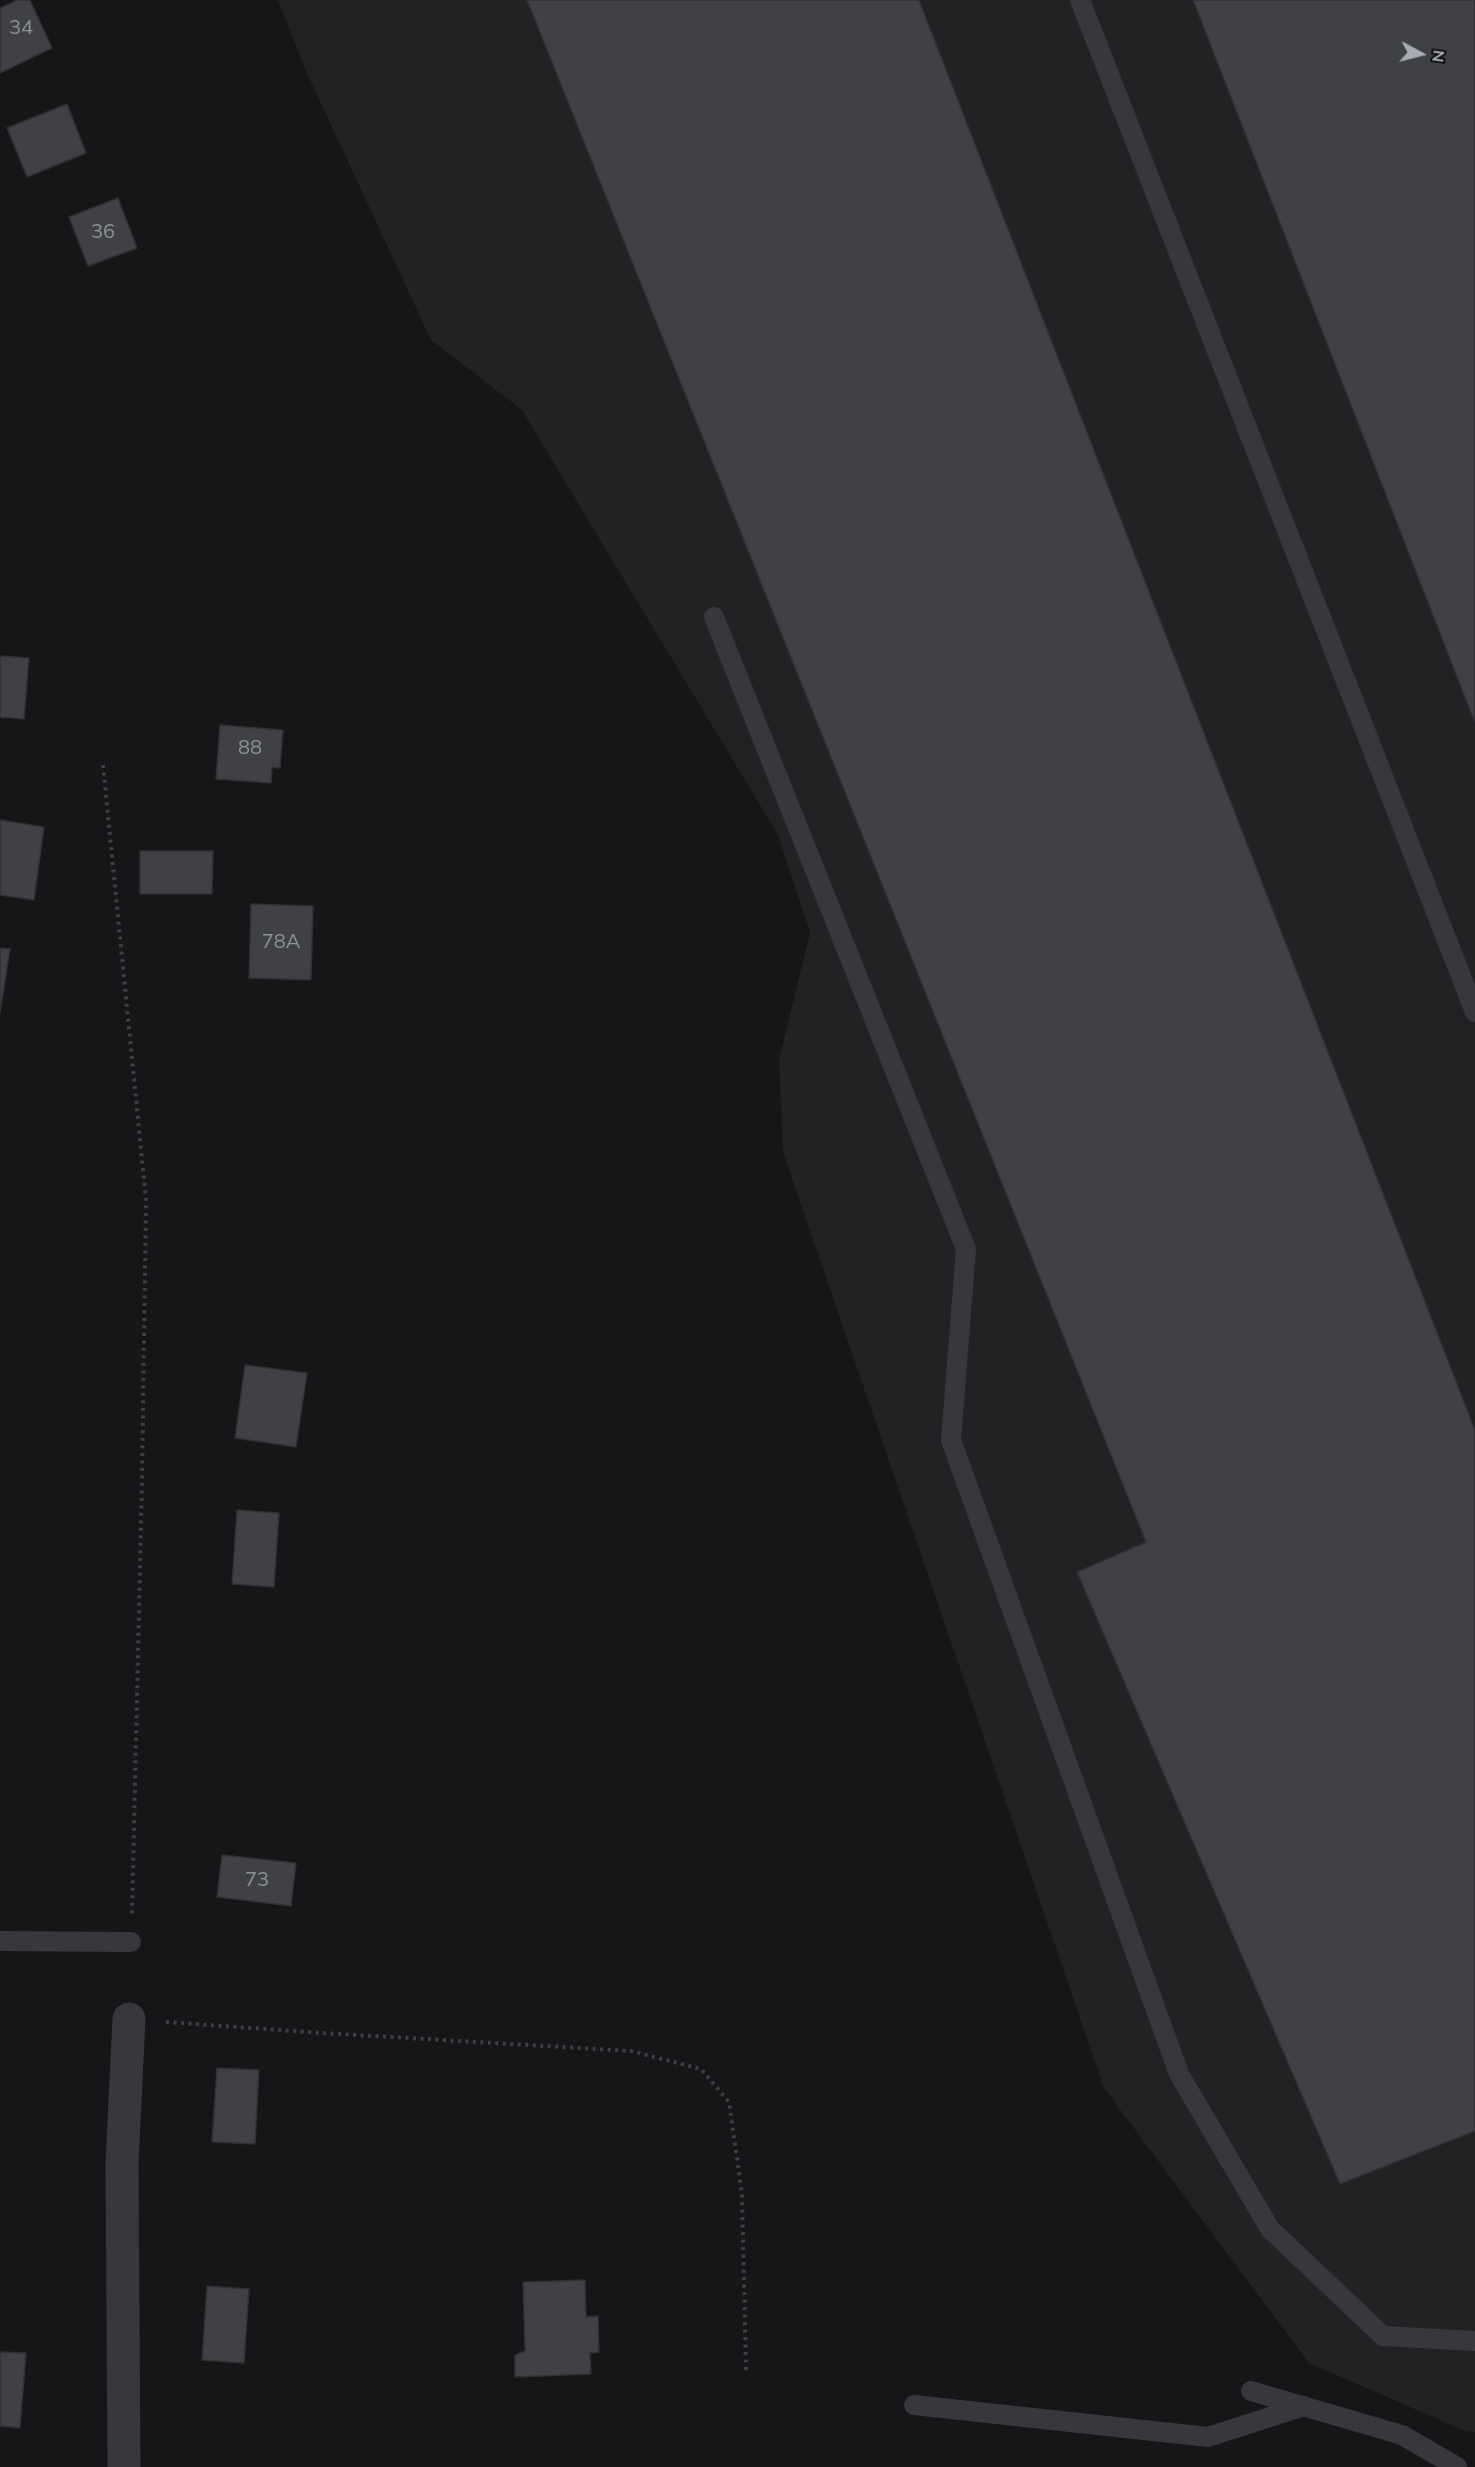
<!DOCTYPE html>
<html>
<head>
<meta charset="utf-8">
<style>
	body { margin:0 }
	#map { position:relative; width:1475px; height:2467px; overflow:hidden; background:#161618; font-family:Mulish,sans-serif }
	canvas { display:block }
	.north { position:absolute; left:1391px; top:24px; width:60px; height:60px; -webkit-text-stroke:4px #111113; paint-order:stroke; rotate:97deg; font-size:16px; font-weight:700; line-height:24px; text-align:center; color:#a8adb8 }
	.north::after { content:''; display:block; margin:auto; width:21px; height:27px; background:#a8adb8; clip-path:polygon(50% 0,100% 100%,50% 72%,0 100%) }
</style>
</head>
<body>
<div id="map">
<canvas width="1475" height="2467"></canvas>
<div class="north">N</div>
</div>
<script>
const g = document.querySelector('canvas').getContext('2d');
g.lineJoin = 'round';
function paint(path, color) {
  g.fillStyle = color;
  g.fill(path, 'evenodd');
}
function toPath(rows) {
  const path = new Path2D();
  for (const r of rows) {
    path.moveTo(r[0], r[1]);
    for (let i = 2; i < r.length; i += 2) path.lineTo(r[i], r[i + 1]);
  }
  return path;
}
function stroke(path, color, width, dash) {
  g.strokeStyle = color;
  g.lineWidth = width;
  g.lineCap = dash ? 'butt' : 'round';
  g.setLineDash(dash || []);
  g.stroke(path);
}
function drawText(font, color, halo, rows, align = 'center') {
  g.font = font + ' Mulish,sans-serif';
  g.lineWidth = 4.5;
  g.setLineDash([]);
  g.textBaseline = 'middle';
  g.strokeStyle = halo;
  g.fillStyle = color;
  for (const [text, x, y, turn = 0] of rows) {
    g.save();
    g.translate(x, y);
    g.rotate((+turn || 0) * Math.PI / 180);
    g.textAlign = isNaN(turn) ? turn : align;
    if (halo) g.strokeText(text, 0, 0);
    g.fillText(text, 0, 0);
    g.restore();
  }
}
const built = toPath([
	[278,0,1475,0,1475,2432,1465,2431,1309,2363,1104,2088,783,1152,779,1060,810,933,778,835,522,410,431,340,306,71]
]);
const building = toPath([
	[17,0,30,0,52,48,0,73,0,8,17,0],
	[527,0,919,0,1475,1430,1475,2131,1340,2184,1077,1572,1146,1542,527,0],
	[1193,0,1475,0,1475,723,1193,0],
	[67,104,86,153,27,177,7,128,67,104],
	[118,198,137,248,88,266,69,217,118,198],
	[0,656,29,658,24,719,0,717,0,656],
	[220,725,283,730,280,768,272,767,271,783,216,779,220,725],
	[0,820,44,827,34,900,0,895,0,820],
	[140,851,213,851,212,894,140,894,140,851],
	[251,904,313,906,311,980,249,978,251,904],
	[0,948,10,949,0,1013,0,948],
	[245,1365,307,1373,296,1447,235,1438,245,1365],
	[237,1510,279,1513,274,1587,232,1584,237,1510],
	[222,1855,296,1863,291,1906,217,1897,222,1855],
	[217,2068,259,2070,255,2144,212,2142,217,2068],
	[585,2280,586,2317,598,2316,599,2352,590,2353,591,2374,515,2377,515,2355,525,2351,523,2282,585,2280],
	[207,2286,249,2289,244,2363,202,2360,207,2286],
	[0,2352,26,2353,20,2428,0,2426,0,2352]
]);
const path = toPath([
	[103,765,146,1200,142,1482,132,1914],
	[166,2022,322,2033,631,2051,701,2069,729,2102,742,2194,746,2372]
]);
const service = toPath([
	[1080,0,1475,1012],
	[714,617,966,1249,951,1440,1179,2074,1270,2229,1383,2336,1475,2341],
	[0,1941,131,1942],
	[1251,2391,1402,2435,1457,2467],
	[914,2405,1208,2437,1304,2406]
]);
const minor = toPath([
	[124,2467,122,2163,129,2019]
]);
const numberNames = [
	["34",21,28],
	["36",103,232],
	["88",250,748],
	["78А",281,942],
	["73",257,1880]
];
paint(built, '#222225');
paint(building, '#404145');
stroke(building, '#303034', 1.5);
stroke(path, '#3d3f44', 4, [3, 4.5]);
stroke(service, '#37383d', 20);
stroke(minor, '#37383d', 33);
drawText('20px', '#8e929b', null, numberNames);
</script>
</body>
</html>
